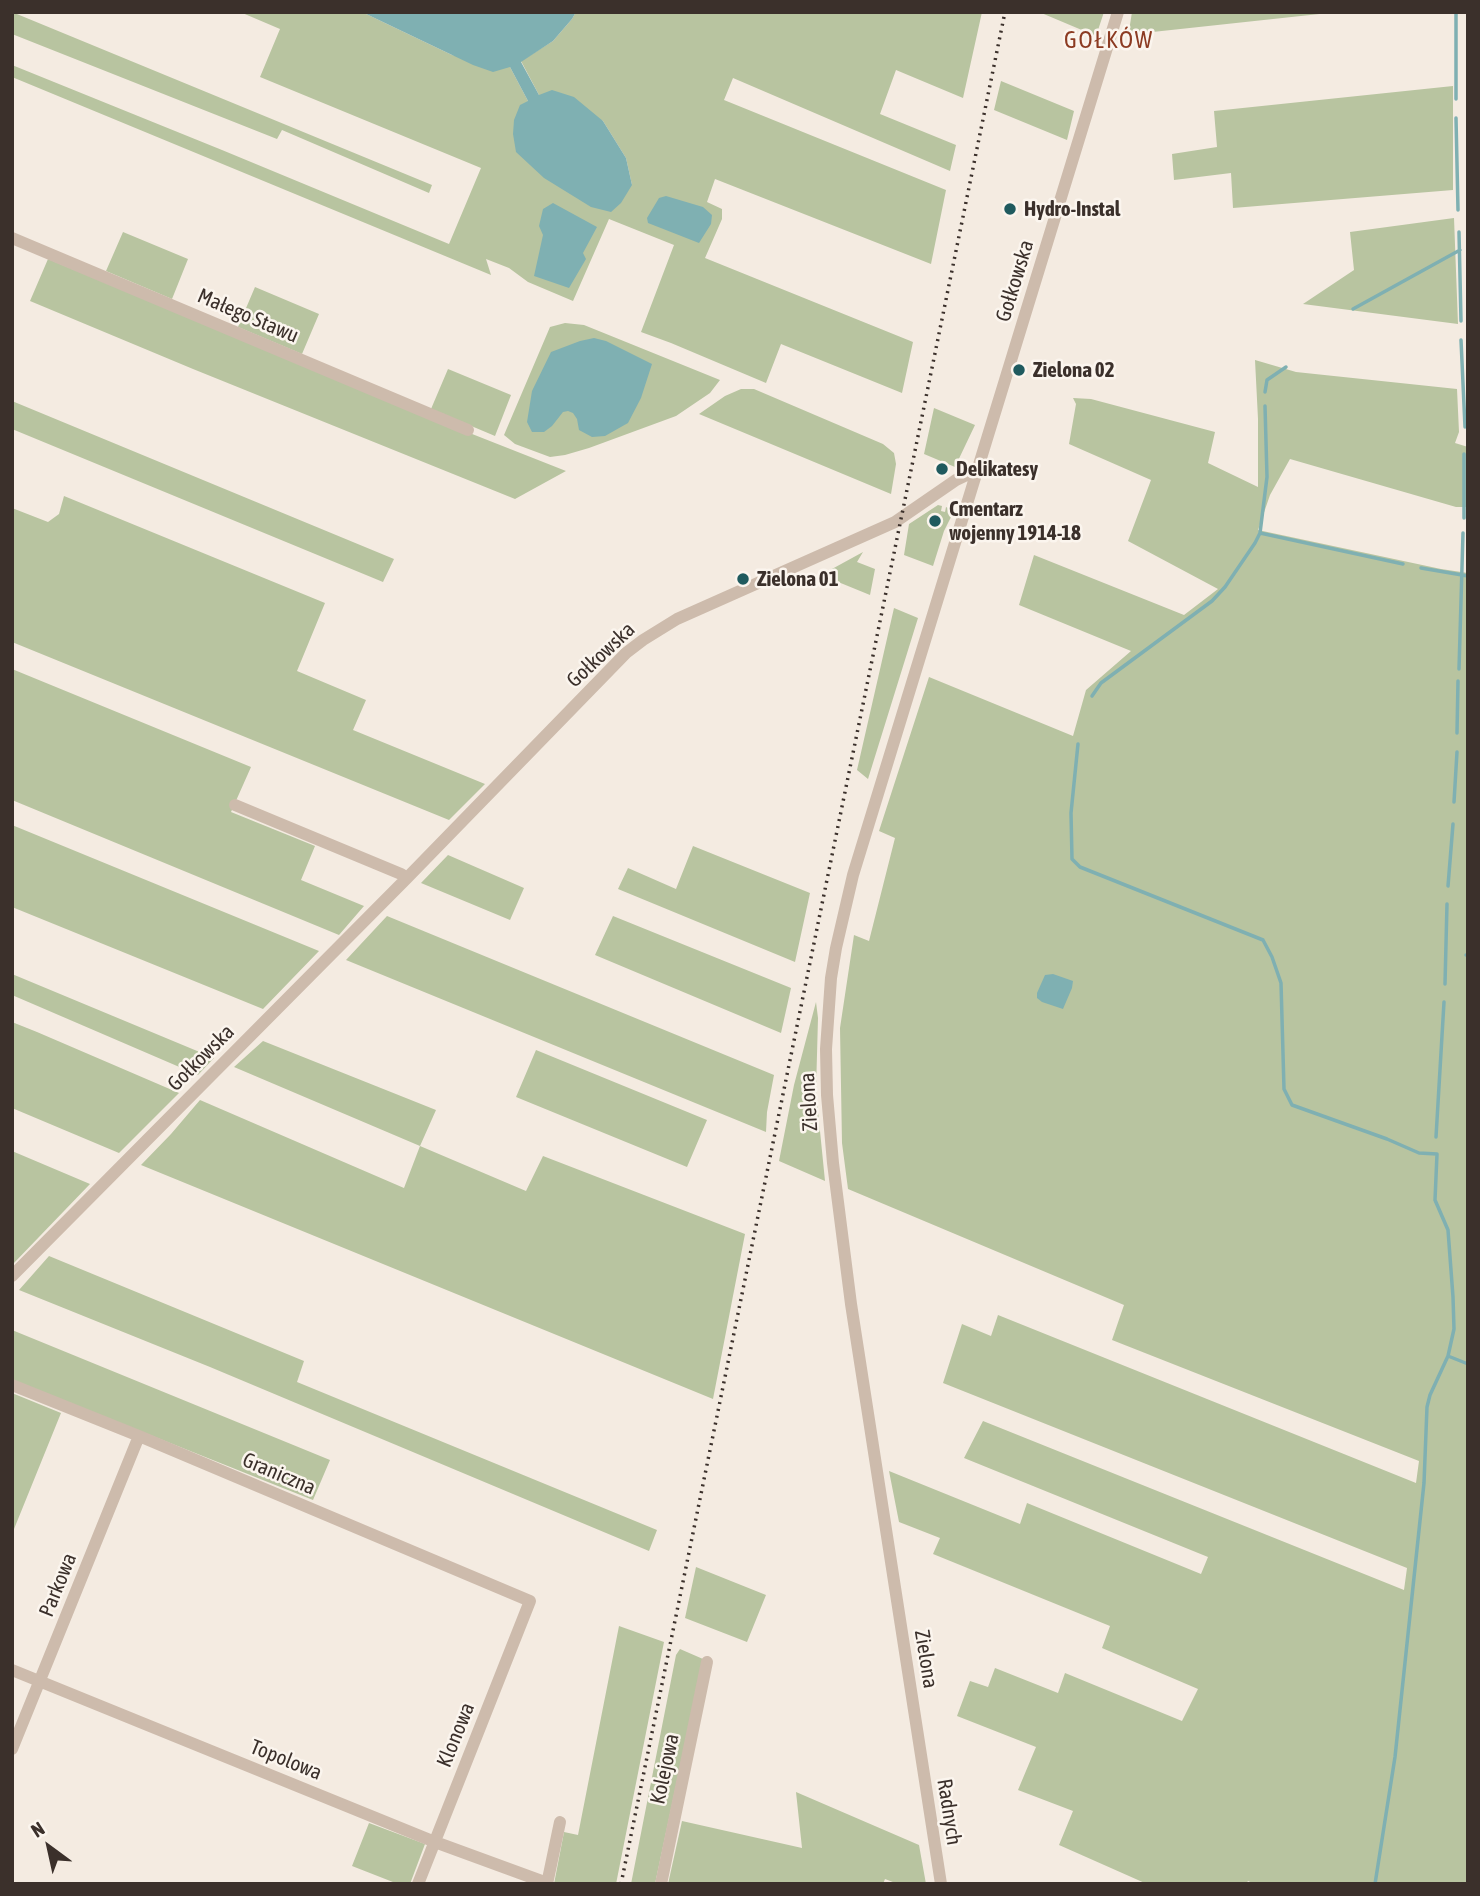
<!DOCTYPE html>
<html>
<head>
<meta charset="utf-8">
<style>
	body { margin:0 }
	#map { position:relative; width:1480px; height:1896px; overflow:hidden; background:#f4ebe1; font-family:"Asap Condensed",sans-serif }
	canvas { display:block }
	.frame { position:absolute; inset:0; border:14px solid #3b302b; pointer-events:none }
	.north { position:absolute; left:14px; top:1812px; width:70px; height:70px; -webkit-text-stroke:5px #fbf5ee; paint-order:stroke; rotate:327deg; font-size:19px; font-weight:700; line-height:28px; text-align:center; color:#3b302b }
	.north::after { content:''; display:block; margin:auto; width:24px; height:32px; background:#3b302b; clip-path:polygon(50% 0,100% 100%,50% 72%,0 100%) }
</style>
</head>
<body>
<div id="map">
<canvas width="1480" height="1896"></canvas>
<div class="frame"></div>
<div class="north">N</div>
</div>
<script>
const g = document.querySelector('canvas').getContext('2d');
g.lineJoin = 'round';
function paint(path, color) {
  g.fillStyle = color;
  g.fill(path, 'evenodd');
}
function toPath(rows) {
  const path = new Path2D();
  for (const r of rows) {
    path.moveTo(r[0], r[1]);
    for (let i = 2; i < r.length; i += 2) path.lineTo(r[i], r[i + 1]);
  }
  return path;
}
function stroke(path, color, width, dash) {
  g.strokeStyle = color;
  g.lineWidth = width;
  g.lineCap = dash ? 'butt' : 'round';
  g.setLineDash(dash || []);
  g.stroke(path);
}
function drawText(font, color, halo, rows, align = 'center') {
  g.font = font + ' "Asap Condensed",sans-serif';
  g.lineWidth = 5;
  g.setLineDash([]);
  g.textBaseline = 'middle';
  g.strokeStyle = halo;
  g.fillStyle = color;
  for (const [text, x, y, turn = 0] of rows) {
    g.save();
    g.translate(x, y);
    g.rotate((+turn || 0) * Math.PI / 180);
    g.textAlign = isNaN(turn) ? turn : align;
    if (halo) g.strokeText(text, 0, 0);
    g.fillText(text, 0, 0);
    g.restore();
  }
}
const green = toPath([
	[12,12,432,185,429,193,282,130,277,139,12,34],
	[240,12,362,12,452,55,510,67,528,101,632,185,626,158,603,121,539,95,521,61,553,41,572,19,576,12,982,12,963,98,896,70,880,114,956,145,950,171,733,78,724,100,946,190,931,264,715,179,707,202,722,209,722,219,705,258,913,342,902,393,781,344,766,383,671,343,641,332,674,245,609,219,573,301,528,282,509,268,486,259,491,275,12,77,12,65,222,150,449,244,481,168,260,77,280,29],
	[1039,12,1104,12,1096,36],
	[1132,12,1338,12,1134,34,1129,31],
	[1001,81,1074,111,1067,140,994,110],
	[1453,86,1453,190,1233,208,1231,173,1174,180,1172,154,1217,147,1214,111],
	[1454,218,1458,324,1303,304,1354,270,1350,232],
	[123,232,188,259,172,299,106,271],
	[48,259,429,417,566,471,515,499,193,369,30,301],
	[255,287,319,314,302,354,238,327],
	[565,323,584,325,720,380,710,393,676,416,589,448,565,455,550,457,515,444,504,435,550,327],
	[1255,360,1296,372,1457,389,1459,432,1455,443,1468,447,1468,507,1456,507,1290,459,1270,495,1258,530,1441,569,1468,573,1468,1884,1255,1884,1248,1881,1246,1884,1147,1884,1059,1845,1073,1811,1018,1790,1036,1747,957,1716,970,1681,988,1687,995,1668,1058,1693,1065,1673,1182,1721,1198,1689,1102,1648,1110,1626,933,1554,940,1538,899,1522,889,1471,1020,1524,1027,1503,1201,1574,1208,1557,964,1458,983,1421,1404,1590,1407,1568,943,1383,962,1324,991,1336,998,1315,1416,1483,1419,1461,1112,1340,1124,1305,848,1189,842,1143,840,1028,854,935,869,941,895,838,879,831,929,677,1073,736,1086,690,1131,651,1019,605,1034,555,1184,615,1218,589,1128,541,1151,480,1069,444,1076,404,1073,398,1091,399,1215,432,1208,463,1258,487,1258,419],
	[448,369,511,395,495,436,431,409],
	[741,389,754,389,883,444,894,453,896,464,891,494,699,414,725,396],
	[12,401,394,559,383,582,12,429],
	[934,408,975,425,955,467,924,454],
	[64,496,325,603,297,671,366,700,353,730,485,784,449,820,12,642,12,508,48,522,59,514],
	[938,505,942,506,941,511,945,512,946,507,954,511,944,531,933,566,904,555,909,524],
	[863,552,857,562,875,569,870,595,821,575],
	[894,608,918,618,868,779,857,770],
	[12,669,251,767,231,812,315,846,301,880,364,906,339,935,12,800],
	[12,825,319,951,263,1009,12,907],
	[693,846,810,893,795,962,618,889,628,868,676,889],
	[448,855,524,888,510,920,421,883],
	[387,916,774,1075,767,1112,766,1132,346,960],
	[613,916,791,988,781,1033,595,955],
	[12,974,214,1058,198,1075,12,995],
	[816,1002,818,1018,816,1091,825,1181,779,1161,794,1085],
	[12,1022,37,1032,179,1093,119,1153,12,1108],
	[263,1041,436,1110,420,1146,526,1191,543,1156,745,1234,713,1399,141,1165,171,1134,200,1100,404,1188,420,1146,234,1067],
	[536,1050,707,1120,687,1167,516,1097],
	[12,1151,90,1184,13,1264,12,1264],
	[49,1256,304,1361,297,1382,657,1530,649,1551,210,1367,19,1290],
	[12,1330,330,1460,313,1500,12,1380],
	[12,1393,61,1413,12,1534],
	[696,1567,766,1595,747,1642,685,1618],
	[619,1626,664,1642,616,1884,554,1884,564,1832,578,1835],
	[680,1649,703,1659,655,1884,631,1884,676,1655],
	[796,1792,919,1845,926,1884,898,1884,885,1879,883,1884,668,1884,682,1821,802,1848],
	[369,1823,425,1844,410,1884,398,1884,352,1866]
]);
const water = toPath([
	[362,12,576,12,572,19,553,41,521,62,539,95,552,90,574,97,603,121,626,158,632,185,621,203,611,212,591,207,544,178,516,152,513,134,514,120,520,105,528,101,510,67,493,72,473,65],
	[666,196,703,207,712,215,711,224,699,243,648,223,647,218,659,198],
	[553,203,597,227,583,253,586,259,569,288,534,276,543,235,539,226,543,209],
	[594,338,606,341,652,364,641,398,628,423,605,436,592,437,579,430,577,419,573,413,568,411,563,412,552,426,544,432,532,432,527,422,532,391,551,352,580,341],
	[1053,974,1073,981,1072,988,1063,1009,1042,1002,1037,998,1037,993,1045,975]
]);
const stream = toPath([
	[1456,99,1456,14],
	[1456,118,1458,210],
	[1459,232,1461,321],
	[1353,309,1460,250],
	[1461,340,1465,427],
	[1265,392,1267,380,1286,367],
	[1464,518,1464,454],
	[1260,533,1267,477,1265,406],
	[1421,568,1468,576],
	[1459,669,1463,533],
	[1092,696,1101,683,1212,601,1225,587,1255,543,1260,533,1403,564],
	[1457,733,1458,681],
	[1078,744,1071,813,1072,859,1080,867,1263,940,1272,957,1281,983,1284,1089,1292,1105,1387,1139,1419,1153,1437,1154,1435,1200,1448,1230,1453,1297,1454,1329,1448,1356,1468,1364],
	[1454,802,1457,752],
	[1448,886,1453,824],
	[1466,955,1468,955],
	[1445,984,1447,904],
	[1436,1137,1444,1002],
	[1375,1884,1395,1757,1424,1483,1427,1407,1430,1395,1448,1356]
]);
const minor = toPath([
	[12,238,468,430],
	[235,805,401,874,407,878],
	[12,1276,407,878,626,653,643,640,677,619,895,522,956,480,977,470],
	[12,1385,139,1436,530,1601,418,1884],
	[12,1670,435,1842,547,1883],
	[12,1749,139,1436],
	[547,1884,560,1822],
	[661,1884,707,1662],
	[941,1884,851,1304,833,1163,827,1095,826,1049,831,978,836,948,853,875,1118,12]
]);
const rail = toPath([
	[621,1884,1005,12]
]);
const markers = [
	[1010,209,7,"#1f5a5e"],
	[1019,370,7,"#1f5a5e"],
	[942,469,7,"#1f5a5e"],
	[935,521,7,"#1f5a5e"],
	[743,579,7,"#1f5a5e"]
];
const poiNames = [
	["Hydro-Instal",1024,209],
	["Zielona 02",1033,370],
	["Delikatesy",956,469],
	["Cmentarz",949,509],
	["wojenny 1914-18",949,533],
	["Zielona 01",757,579]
];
const streetNames = [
	["Gołkowska",1015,281,-73],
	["Małego Stawu",248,316,23],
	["Gołkowska",601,655,-43],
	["Gołkowska",201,1058,-45],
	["Zielona",809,1102,-93],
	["Graniczna",279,1474,23],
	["Parkowa",58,1585,-68],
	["Zielona",926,1659,81],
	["Klonowa",456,1735,-68],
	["Topolowa",286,1760,22],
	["Kolejowa",665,1769,-78],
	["Radnych",949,1812,81]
];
const quarterNames = [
	["GOŁKÓW",1109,40]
];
paint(green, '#b8c4a0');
paint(water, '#7fb0b2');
stroke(stream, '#7fb0b2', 3.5);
stroke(minor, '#cdbbac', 12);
stroke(rail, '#3b302b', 3.5, [2, 5]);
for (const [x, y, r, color] of markers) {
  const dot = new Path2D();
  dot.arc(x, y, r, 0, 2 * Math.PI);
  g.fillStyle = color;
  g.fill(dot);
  stroke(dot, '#fbf5ee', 2.5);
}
drawText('bold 21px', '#3b302b', '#fbf5ee', poiNames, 'left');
drawText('21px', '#3b302b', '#fbf5ee', streetNames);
g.letterSpacing = '2px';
drawText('24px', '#8c3b22', '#fbf5ee', quarterNames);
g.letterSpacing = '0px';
</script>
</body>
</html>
